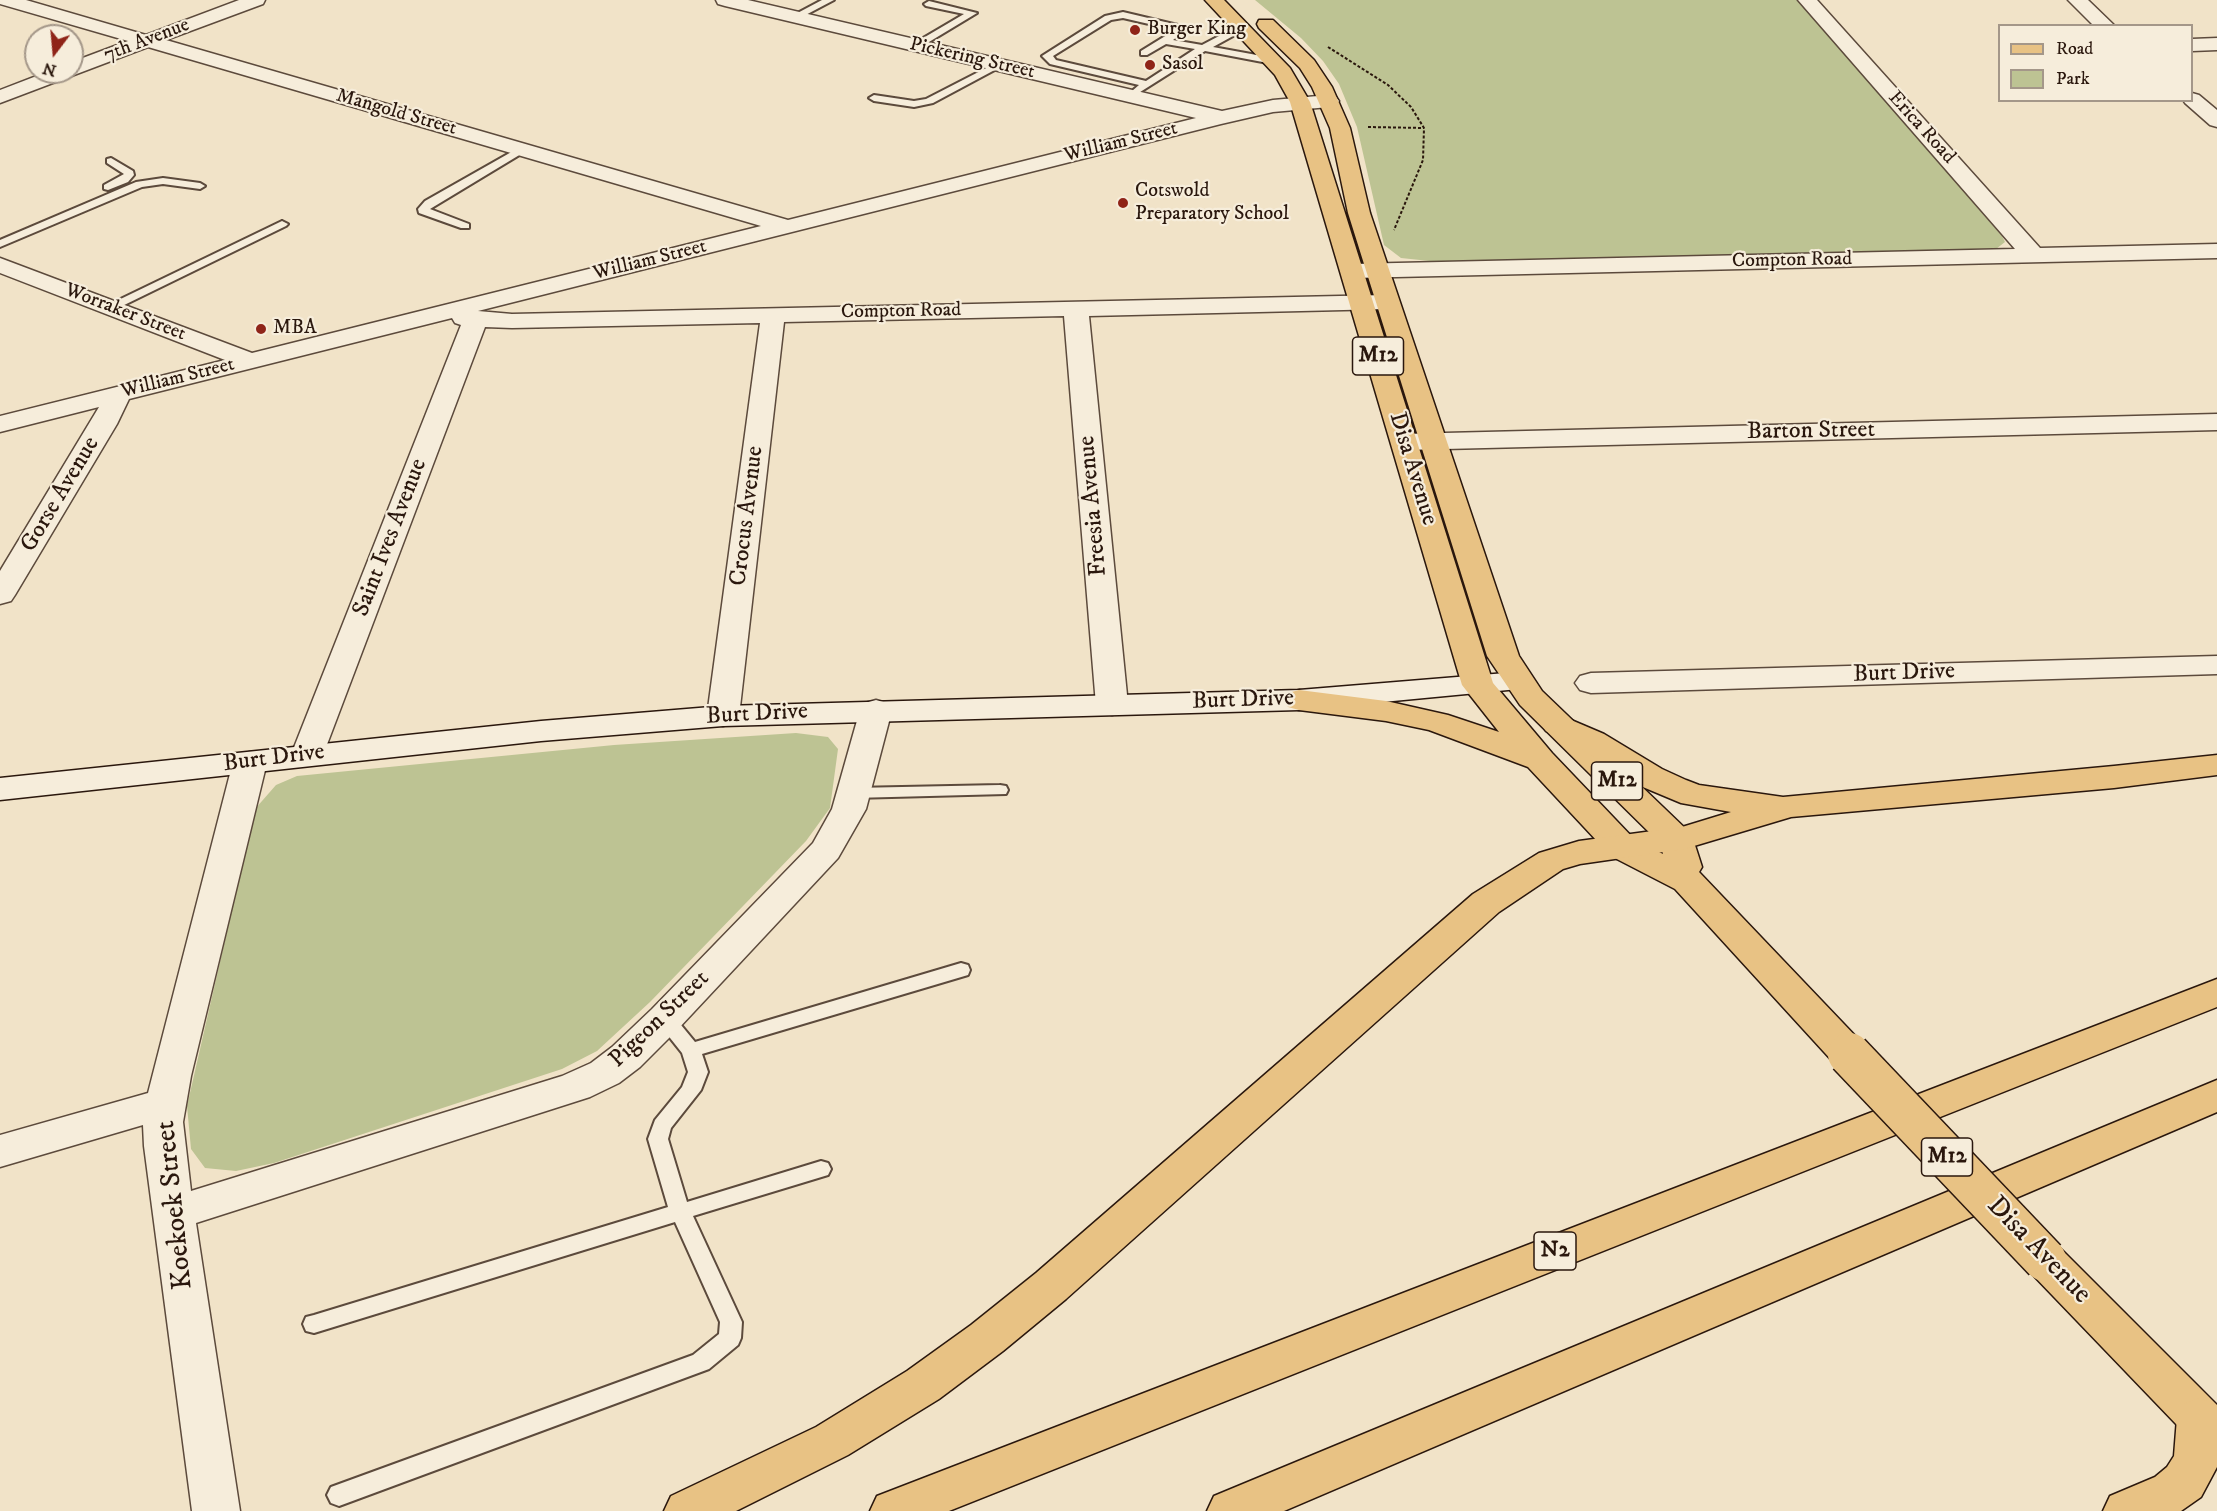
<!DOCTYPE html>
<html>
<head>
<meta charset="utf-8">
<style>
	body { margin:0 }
	#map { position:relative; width:2217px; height:1511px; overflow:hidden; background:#f1e3c8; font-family:"IM FELL DW Pica",serif }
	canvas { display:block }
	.legend { position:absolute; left:1998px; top:24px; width:195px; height:78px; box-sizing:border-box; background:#f6eddb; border:2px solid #a49789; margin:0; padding:8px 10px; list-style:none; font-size:18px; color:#2a170d }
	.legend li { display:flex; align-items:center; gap:12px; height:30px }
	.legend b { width:30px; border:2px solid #a49789 }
	.north { position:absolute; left:24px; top:24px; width:60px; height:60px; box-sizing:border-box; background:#f6eddb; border:2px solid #a49789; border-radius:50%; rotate:196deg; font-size:16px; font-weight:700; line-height:24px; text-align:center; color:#2a170d }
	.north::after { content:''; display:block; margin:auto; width:21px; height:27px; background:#8f2418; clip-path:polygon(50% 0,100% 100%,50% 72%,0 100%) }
</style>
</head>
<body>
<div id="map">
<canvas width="2217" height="1511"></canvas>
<ul class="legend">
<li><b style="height:8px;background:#e8c284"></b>Road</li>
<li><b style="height:16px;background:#bdc393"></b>Park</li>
</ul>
<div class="north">N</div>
</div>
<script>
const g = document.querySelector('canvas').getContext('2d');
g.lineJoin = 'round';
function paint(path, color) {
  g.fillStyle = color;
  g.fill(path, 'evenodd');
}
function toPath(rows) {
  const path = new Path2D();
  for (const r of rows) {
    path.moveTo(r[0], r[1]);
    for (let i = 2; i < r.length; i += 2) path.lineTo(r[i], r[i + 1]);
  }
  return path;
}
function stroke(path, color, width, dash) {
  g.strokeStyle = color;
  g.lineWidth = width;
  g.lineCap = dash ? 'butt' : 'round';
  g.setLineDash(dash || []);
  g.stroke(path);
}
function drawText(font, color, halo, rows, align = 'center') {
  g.font = font + ' "IM FELL DW Pica",serif';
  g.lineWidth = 4.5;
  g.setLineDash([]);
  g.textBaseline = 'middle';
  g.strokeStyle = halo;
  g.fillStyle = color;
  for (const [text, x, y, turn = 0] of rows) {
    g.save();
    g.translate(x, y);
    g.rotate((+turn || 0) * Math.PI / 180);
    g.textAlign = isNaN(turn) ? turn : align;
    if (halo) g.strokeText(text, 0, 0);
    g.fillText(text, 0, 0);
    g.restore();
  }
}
const green = toPath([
	[1255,0,1798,0,2002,236,2005,242,1996,249,1987,250,1439,262,1401,258,1384,245,1357,127,1339,84,1323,61,1301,38],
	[796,733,828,737,838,749,830,808,806,841,650,1002,597,1051,562,1069,274,1163,236,1171,205,1168,191,1149,187,1106,255,809,276,785,297,776,614,745]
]);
const path = toPath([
	[1328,47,1388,85,1411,107,1424,128,1423,160,1394,230],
	[1368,127,1424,128]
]);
const lane = toPath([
	[822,0,834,0,798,19,790,17,822,0],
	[929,1,977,13,919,48,913,48,913,44,964,14,926,6,924,4,929,1],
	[1123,12,1182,26,1185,31,1173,40,1202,45,1238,26,1244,26,1244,30,1213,47,1273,58,1278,61,1273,64,1205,51,1137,94,1132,91,1139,85,1050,64,1042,56,1105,16,1123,12],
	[1123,18,1175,30,1141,51,1141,55,1147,55,1166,44,1195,49,1146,81,1056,60,1053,56,1111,20,1123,18],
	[996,63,1004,65,933,103,914,107,874,101,869,98,874,95,914,101,926,99,996,63],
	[522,146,526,147,526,151,430,209,469,224,469,228,461,228,419,213,418,209,425,201,522,146],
	[111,158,133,171,134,175,128,182,108,190,104,189,104,185,124,174,107,163,107,159,111,158],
	[163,178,200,183,205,186,200,189,163,184,142,187,0,247,0,240,136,182,163,178],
	[282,221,288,224,286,226,114,310,106,310,104,307,282,221],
	[1000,785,1006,786,1008,790,1006,794,853,798,847,797,845,793,847,789,853,788,1000,785],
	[961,963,968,965,970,970,968,975,702,1054,708,1072,701,1090,671,1128,668,1139,687,1202,821,1161,828,1163,831,1169,828,1175,693,1216,742,1322,741,1338,738,1345,709,1369,339,1506,331,1503,327,1495,331,1487,693,1355,719,1334,720,1322,675,1222,314,1333,306,1331,303,1324,306,1317,314,1315,668,1207,648,1139,655,1120,682,1087,688,1072,682,1053,655,1019,658,1014,665,1012,672,1014,695,1042,961,963]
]);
const street = toPath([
	[0,0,26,0,146,35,239,0,265,0,263,4,166,40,788,220,1196,118,725,6,718,4,716,0,748,0,1222,111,1273,100,1329,95,1336,97,1339,101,1336,105,1329,107,1273,112,1221,124,478,311,512,314,1386,295,1395,297,1398,302,1395,307,1386,309,1089,316,1128,705,1123,712,1112,715,1101,712,1096,705,1064,316,784,322,739,716,734,723,723,726,712,723,707,716,760,323,512,328,485,327,323,755,319,762,307,765,295,762,291,755,461,325,455,323,452,318,129,399,117,424,15,595,11,601,0,604,0,571,99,407,0,432,0,416,225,360,0,273,0,258,252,353,761,226,148,47,0,103,0,90,47,72,72,72,72,62,128,41,0,4,0,0],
	[1798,0,1817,0,2040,248,2217,244,2217,258,1353,278,1345,276,1341,271,1345,266,1353,264,2015,249,1798,0],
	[2068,0,2088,0,2115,26,2094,26,2068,0],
	[2217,38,2217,50,2192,51,2192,39,2217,38],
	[2192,93,2199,95,2217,110,2217,127,2210,125,2185,103,2183,100,2192,100,2192,93],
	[2217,414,2217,430,1404,450,1394,448,1391,442,1394,436,1404,434,2217,414],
	[2217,656,2217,674,1591,693,1580,690,1575,683,1580,676,1591,673,2217,656],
	[876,700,887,703,892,710,866,809,838,858,678,1029,640,1067,619,1083,590,1097,196,1223,240,1511,192,1511,144,1146,143,1125,0,1167,0,1135,148,1093,233,762,238,755,250,752,262,755,267,762,191,1076,183,1122,191,1191,562,1076,591,1063,612,1047,652,1009,813,843,832,809,860,710,865,703,876,700]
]);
const secondary = toPath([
	[1518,672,1529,674,1534,681,1529,688,1299,710,723,726,541,741,0,800,0,778,541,721,723,706,1299,690,1518,672]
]);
const primary = toPath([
	[1205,0,1224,0,1290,68,1310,102,1493,683,1552,753,1635,840,1663,854,1660,843,1520,705,1487,656,1348,213,1330,128,1312,87,1300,68,1259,28,1257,24,1259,20,1273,20,1314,60,1332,87,1350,128,1370,213,1519,656,1542,691,1688,831,1693,839,1702,867,1699,872,1863,1044,1868,1054,1863,1064,1849,1068,1835,1064,1675,889,1611,856,1528,767,1429,730,1386,721,1299,710,1288,707,1283,700,1288,693,1299,690,1386,701,1448,715,1499,732,1462,685,1290,102,1275,75,1205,0],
	[2045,1243,2060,1248,2217,1405,2217,1456,2201,1450,2030,1272,2024,1260,2030,1248,2045,1243]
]);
const highway = toPath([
	[1557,714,1604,734,1662,769,1686,780,1699,785,1783,797,2114,766,2217,755,2217,775,2114,788,1791,817,1684,849,1580,864,1563,869,1499,912,1066,1299,1003,1351,939,1399,848,1455,736,1511,664,1511,671,1496,816,1427,907,1371,971,1325,1036,1273,1473,894,1539,853,1579,841,1682,827,1731,812,1681,803,1638,785,1580,748,1546,731,1541,724,1546,717,1557,714],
	[2217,979,2217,1007,949,1511,870,1511,877,1496,2217,979],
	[2217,1080,2217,1112,1284,1511,1207,1511,1214,1496,2217,1080],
	[2200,1398,2217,1406,2217,1467,2201,1497,2181,1511,2103,1511,2110,1496,2155,1477,2167,1467,2174,1456,2177,1418,2184,1404,2200,1398]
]);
const primaryBridge = toPath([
	[1849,1054,2045,1260]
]);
const markers = [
	[1135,30,6,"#8f2418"],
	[1150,65,6,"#8f2418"],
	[1123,203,6,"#8f2418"],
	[261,329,6,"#8f2418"]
];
const farPoinames = [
	["Burger King",1147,30],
	["Sasol",1162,65],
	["Cotswold",1135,192],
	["Preparatory School",1135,215],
	["MBA",273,329]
];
const farStreetnames = [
	["7th Avenue",147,41,-21],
	["Pickering Street",972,59,13],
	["Mangold Street",396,113,16],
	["Erica Road",1921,128,48],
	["William Street",1121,143,-14],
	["William Street",650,261,-14],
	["Compton Road",1792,261,-1],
	["Compton Road",901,312,-1],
	["Worraker Street",125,313,21],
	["William Street",178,379,-14]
];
const shields = [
	[1378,356,51],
	[1617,781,51],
	[1947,1157,51],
	[1555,1251,42]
];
const shieldNames = [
	["M12",1378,356],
	["M12",1617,781],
	["M12",1947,1157],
	["N2",1555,1251]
];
const streetNames = [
	["Barton Street",1811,432,-1],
	["Disa Avenue",1412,469,73],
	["Gorse Avenue",61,495,-59],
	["Freesia Avenue",1094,506,-95],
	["Crocus Avenue",748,516,-83],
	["Saint Ives Avenue",391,538,-69],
	["Burt Drive",1904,674,-2],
	["Burt Drive",1243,701,-2],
	["Burt Drive",757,715,-3],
	["Burt Drive",274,759,-7],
	["Pigeon Street",660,1020,-44]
];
const nearStreetnames = [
	["Koekoek Street",176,1205,-96],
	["Disa Avenue",2038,1251,46]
];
paint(green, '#bdc393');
stroke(lane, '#5c4a3c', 4);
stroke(street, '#5c4a3c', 3);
stroke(secondary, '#2a170d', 3);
stroke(primary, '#2a170d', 3);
stroke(highway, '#2a170d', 3);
stroke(path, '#2a170d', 2, [3, 2]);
paint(lane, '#f6eddb');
paint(street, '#f6eddb');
paint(secondary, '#f6eddb');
paint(primary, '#e8c284');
paint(highway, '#e8c284');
stroke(primaryBridge, '#2a170d', 45, []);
stroke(primaryBridge, '#e8c284', 42);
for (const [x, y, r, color] of markers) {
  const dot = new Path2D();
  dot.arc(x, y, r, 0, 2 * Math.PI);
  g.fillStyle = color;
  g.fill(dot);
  stroke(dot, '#f6eddb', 2);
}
drawText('20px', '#2a170d', '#f6eddb', farPoinames, 'left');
drawText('20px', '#2a170d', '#f6eddb', farStreetnames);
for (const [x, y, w] of shields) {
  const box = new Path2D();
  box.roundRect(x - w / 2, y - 19, w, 38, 4.5);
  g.fillStyle = '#f6eddb';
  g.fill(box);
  stroke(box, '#2a170d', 1.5);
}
drawText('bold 22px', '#2a170d', null, shieldNames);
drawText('24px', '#2a170d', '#f6eddb', streetNames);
drawText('28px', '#2a170d', '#f6eddb', nearStreetnames);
</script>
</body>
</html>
